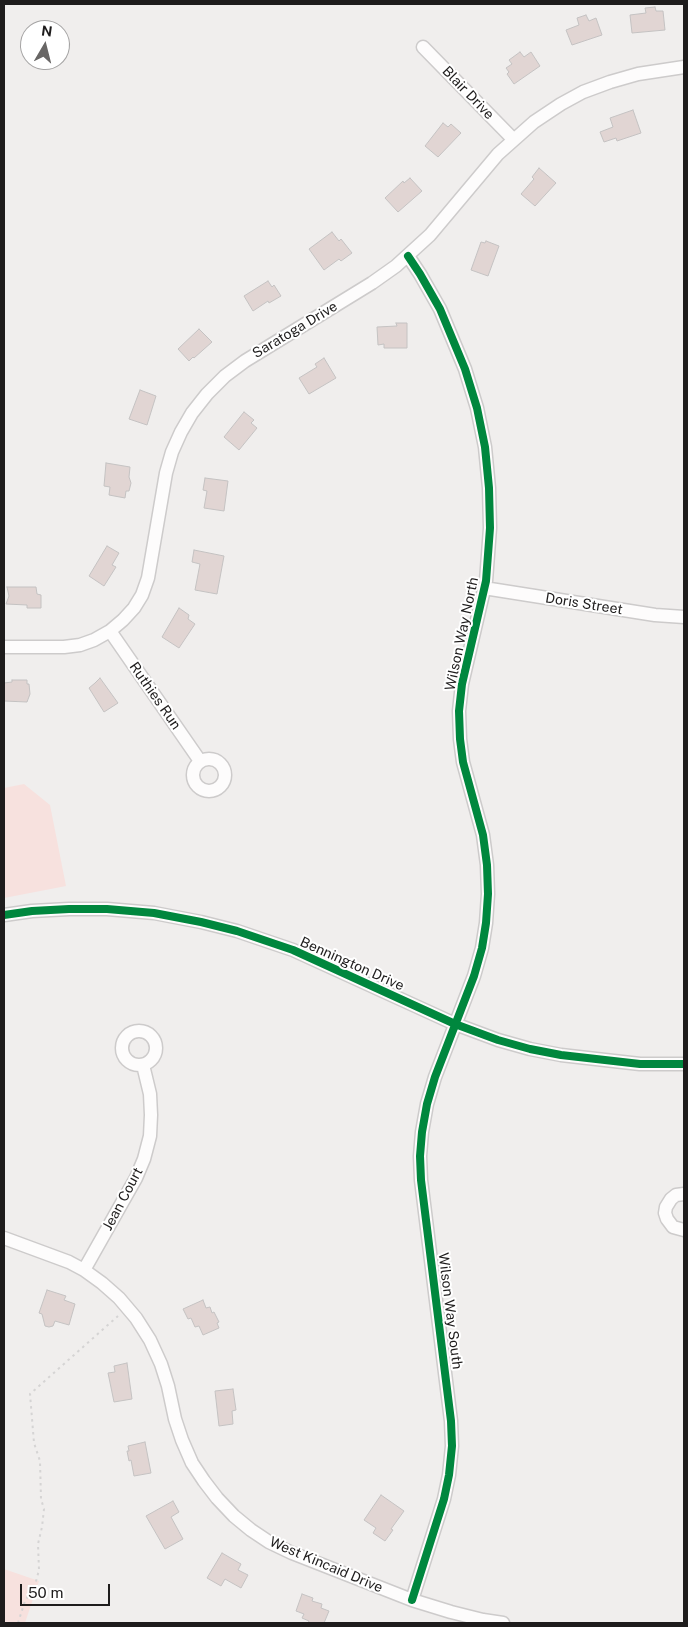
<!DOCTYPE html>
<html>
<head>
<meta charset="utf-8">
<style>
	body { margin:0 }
	#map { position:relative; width:688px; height:1627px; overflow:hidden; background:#f0eeed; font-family:"Public Sans",sans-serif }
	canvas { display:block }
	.frame { position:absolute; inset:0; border:5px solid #1e1c1c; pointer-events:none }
	.north { position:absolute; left:20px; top:20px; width:50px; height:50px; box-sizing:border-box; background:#fff; border:1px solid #a5a4a4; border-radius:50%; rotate:8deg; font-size:14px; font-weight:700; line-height:20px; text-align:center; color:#1e1c1c }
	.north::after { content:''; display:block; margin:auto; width:18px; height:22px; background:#686665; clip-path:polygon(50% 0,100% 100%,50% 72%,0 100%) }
	.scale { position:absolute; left:20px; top:1584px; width:90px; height:22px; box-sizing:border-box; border:2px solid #1e1c1c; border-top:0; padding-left:6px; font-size:15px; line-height:18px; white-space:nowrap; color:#1e1c1c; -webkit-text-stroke:4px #fff; paint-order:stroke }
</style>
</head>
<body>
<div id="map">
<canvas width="688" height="1627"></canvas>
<div class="frame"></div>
<div class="north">N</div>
<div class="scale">50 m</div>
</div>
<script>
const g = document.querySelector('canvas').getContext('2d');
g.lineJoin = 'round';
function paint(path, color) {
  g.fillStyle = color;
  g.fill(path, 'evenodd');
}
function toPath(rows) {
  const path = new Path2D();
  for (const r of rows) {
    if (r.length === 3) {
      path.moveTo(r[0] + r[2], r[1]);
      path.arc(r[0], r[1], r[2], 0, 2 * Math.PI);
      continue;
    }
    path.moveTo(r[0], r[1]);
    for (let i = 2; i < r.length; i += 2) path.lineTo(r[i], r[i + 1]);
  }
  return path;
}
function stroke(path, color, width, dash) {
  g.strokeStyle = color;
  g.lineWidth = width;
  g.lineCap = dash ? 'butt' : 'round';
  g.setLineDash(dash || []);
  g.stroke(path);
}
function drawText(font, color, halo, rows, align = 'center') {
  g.font = font + ' "Public Sans",sans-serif';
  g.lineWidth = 4;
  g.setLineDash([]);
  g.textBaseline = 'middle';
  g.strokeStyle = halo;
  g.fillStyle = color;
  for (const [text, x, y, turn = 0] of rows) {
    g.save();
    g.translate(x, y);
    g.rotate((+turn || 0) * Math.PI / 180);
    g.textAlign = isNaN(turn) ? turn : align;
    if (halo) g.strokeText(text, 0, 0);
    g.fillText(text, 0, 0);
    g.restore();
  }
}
const green = toPath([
	[24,784,50,805,66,886,4,898,4,788],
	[4,1569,39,1581,25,1623,4,1623]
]);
const building = toPath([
	[655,7,656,11,663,11,665,30,632,33,630,15,646,13,645,8,655,7],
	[586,15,589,21,596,18,602,35,572,45,566,30,579,25,577,18,586,15],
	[520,52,524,57,531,52,540,66,514,84,507,74,509,72,506,68,512,64,509,60,520,52],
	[633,110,641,133,617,141,616,138,604,142,600,132,613,127,610,118,633,110],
	[443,123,448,127,451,124,461,133,438,157,425,146,443,123],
	[539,168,556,183,535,206,521,194,534,179,532,177,539,168],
	[410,178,422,191,398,212,385,198,403,181,404,183,410,178],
	[332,232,339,241,341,239,352,253,341,261,339,259,324,270,309,249,332,232],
	[486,241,499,246,488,276,471,270,481,242,485,243,486,241],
	[268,281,272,287,274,285,281,296,269,303,268,301,253,311,244,296,268,281],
	[396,323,407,323,407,348,384,348,384,344,378,345,377,327,397,326,396,323],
	[199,329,212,342,194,358,193,357,189,361,178,349,199,329],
	[324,358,336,378,309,394,299,378,317,367,315,364,324,358],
	[140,390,156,396,147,425,129,419,140,390],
	[244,412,254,420,251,423,257,428,239,450,224,437,244,412],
	[106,463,130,467,129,477,131,483,129,491,126,491,125,498,109,495,110,487,104,486,106,463],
	[205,478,228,481,224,511,204,508,207,491,203,490,205,478],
	[107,546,119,553,112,565,116,567,104,586,89,576,107,546],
	[194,550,224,556,217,594,195,590,200,564,192,562,194,550],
	[7,587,36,587,37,594,41,595,41,608,27,608,27,605,6,604,9,596,7,587],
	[179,608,189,615,188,619,195,624,179,648,162,637,179,608],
	[100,678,118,703,104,712,89,688,95,683,100,678],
	[12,680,27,680,27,684,29,684,30,694,27,702,4,701,4,683,12,682,12,680],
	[47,1290,66,1296,64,1300,75,1304,69,1325,55,1321,53,1326,49,1327,45,1326,42,1314,39,1313,47,1290],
	[203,1300,206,1308,210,1307,212,1313,214,1312,219,1322,217,1323,219,1328,203,1335,199,1326,195,1327,191,1318,188,1319,183,1309,203,1300],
	[127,1363,132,1399,114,1402,108,1373,115,1372,114,1366,127,1363],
	[233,1389,236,1410,232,1411,233,1424,219,1426,215,1391,233,1389],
	[145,1442,151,1473,134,1476,131,1460,129,1461,127,1451,129,1451,128,1446,145,1442],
	[381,1495,404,1511,391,1529,393,1530,385,1541,373,1533,376,1528,364,1520,381,1495],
	[173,1501,179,1512,171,1517,183,1539,165,1549,146,1516,173,1501],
	[222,1553,241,1564,238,1570,248,1575,241,1588,225,1579,221,1586,207,1578,222,1553],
	[302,1594,313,1598,312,1601,322,1604,321,1608,329,1611,324,1623,308,1623,309,1621,302,1618,304,1614,296,1611,302,1594]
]);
const path = toPath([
	[18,1623,25,1601,35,1585,39,1570,38,1544,42,1527,44,1509,41,1499,40,1461,34,1443,30,1394,118,1316]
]);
const minor = toPath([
	[423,47,513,139],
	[408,256,420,274,440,309,465,369,477,408,485,447,489,488,490,528,486,581,462,684,459,711,460,739,463,762,483,835,487,865,488,894,486,923,482,948,474,976,435,1077,427,1104,422,1132,420,1156,421,1180,451,1421,452,1446,449,1475,444,1499,412,1600],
	[484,588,655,615,684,617],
	[110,631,200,761],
	[4,647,64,647,80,645,94,640,110,631,123,620,134,608,142,595,148,578,166,473,172,452,181,432,192,413,207,394,225,376,245,361,372,283,396,266,430,235,498,154,534,122,561,104,583,92,610,82,638,74,684,67],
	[209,775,16],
	[4,915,32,911,69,909,107,909,154,913,201,922,237,931,293,950,455,1024,498,1040,530,1049,561,1055,640,1064,684,1064],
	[139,1048,17],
	[684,1194,676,1195,671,1199,666,1207,665,1213,667,1219,673,1227,684,1230],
	[4,1238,69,1262,84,1270,102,1283,119,1298,136,1318,150,1340,161,1364,168,1386,175,1419,182,1440,192,1463,204,1481,217,1498,234,1516,251,1530,269,1542,292,1553,412,1600,451,1612,483,1620,503,1623],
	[84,1270,136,1178,144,1159,150,1136,151,1115,150,1094,143,1065]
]);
const cycleway = toPath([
	[408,256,420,274,440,309,465,369,477,408,485,447,489,488,490,528,486,581,462,684,459,711,460,739,463,762,483,835,487,865,488,894,486,923,482,948,474,976,435,1077,427,1104,422,1132,420,1156,421,1180,451,1421,452,1446,449,1475,444,1499,412,1600],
	[4,915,32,911,69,909,107,909,154,913,201,922,237,931,293,950,455,1024,498,1040,530,1049,561,1055,640,1064,684,1064]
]);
const streetNames = [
	["Blair Drive",468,93,46],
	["Saratoga Drive",295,330,-31],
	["Doris Street",584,604,9],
	["Wilson Way North",462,634,-78],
	["Ruthies Run",155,696,55],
	["Bennington Drive",352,964,24],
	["Jean Court",123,1199,-62],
	["Wilson Way South",450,1311,83],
	["West Kincaid Drive",326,1565,23]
];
paint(green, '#f7e1de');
paint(building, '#e1d5d3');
stroke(building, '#c4c2c2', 1);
stroke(minor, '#cdcbcb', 15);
stroke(path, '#d5d4d4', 2, [2.5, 4]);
stroke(minor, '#fdfcfc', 12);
stroke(cycleway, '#00873e', 8);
drawText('14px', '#1e1c1c', '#fff', streetNames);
</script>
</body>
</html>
